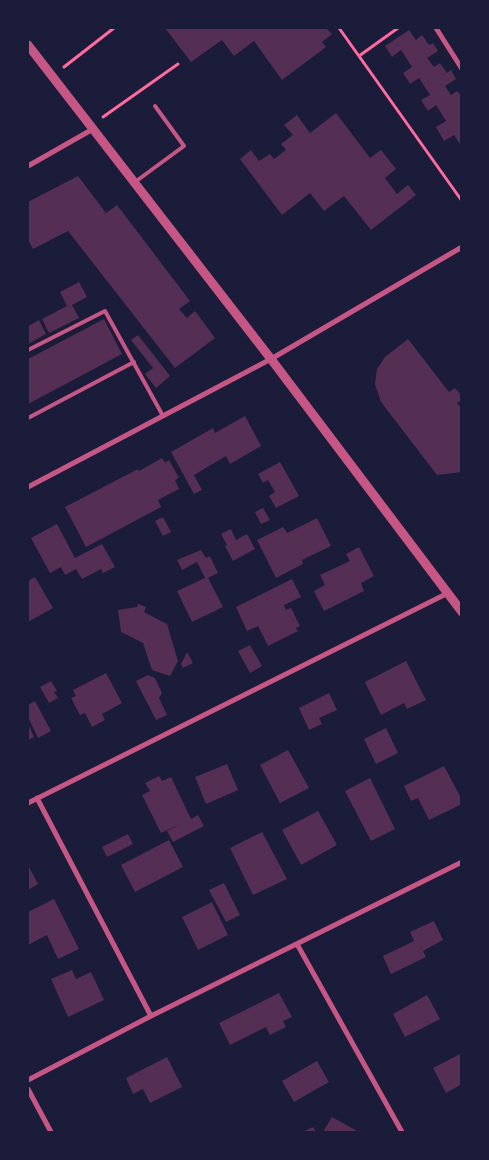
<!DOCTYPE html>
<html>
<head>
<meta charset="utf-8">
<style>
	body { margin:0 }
	#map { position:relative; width:489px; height:1160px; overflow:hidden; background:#1b1b3a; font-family:Barlow,sans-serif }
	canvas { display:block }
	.frame { position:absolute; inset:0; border:29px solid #1b1b3a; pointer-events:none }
</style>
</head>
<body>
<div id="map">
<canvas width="489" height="1160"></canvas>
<div class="frame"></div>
</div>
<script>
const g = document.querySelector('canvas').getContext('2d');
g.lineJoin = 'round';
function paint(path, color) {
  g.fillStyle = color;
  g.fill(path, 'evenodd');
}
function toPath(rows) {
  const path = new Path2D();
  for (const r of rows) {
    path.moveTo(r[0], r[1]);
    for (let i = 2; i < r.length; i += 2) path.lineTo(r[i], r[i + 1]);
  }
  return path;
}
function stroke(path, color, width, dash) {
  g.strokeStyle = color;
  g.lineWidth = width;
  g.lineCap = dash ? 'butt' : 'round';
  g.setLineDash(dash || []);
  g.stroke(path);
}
const building = toPath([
	[165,28,326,28,332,34,322,42,326,47,282,80,254,41,234,56,222,40,191,62],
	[409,30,416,40,422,35,429,45,433,43,438,51,427,58,434,67,440,63,447,73,451,70,456,79,445,86,451,95,457,91,462,97,462,147,454,135,444,141,436,127,446,121,436,105,428,111,421,100,430,95,419,78,410,84,403,73,412,67,401,50,392,57,385,46],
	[336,113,370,158,381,150,396,169,385,178,397,194,408,185,416,195,371,230,344,196,324,211,310,193,282,215,240,159,251,150,259,161,270,154,274,159,286,150,281,144,293,135,284,125,297,115,310,133],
	[78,176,106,213,117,205,190,301,179,309,187,318,195,311,215,338,175,368,68,231,33,249,28,240,28,202],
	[79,282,87,297,72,305,79,318,49,333,42,319,67,306,60,292],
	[104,319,122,354,28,404,28,359],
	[39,320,46,334,28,344,28,326],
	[138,335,170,376,156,388,145,374,153,368,131,340],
	[408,339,449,392,455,388,462,396,462,400,457,403,462,409,462,472,437,475,381,402,375,384,377,369,385,357],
	[245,416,261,446,230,464,226,456,194,475,202,490,194,494,171,452,213,428,215,433],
	[162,458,165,463,169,460,179,478,175,480,179,489,158,500,161,507,86,547,65,507,138,469,139,471],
	[280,462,299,496,276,508,269,496,275,492,268,480,263,483,258,474],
	[263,508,270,520,261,524,255,512],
	[163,517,171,532,163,536,155,521],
	[317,518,331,546,302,560,303,564,276,578,257,540,283,527,287,533],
	[57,524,75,558,102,544,115,567,103,573,101,569,82,579,76,569,65,575,61,567,50,573,31,538],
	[231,529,236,540,247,534,255,549,233,561,225,546,227,545,221,534],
	[359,547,374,576,361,583,364,591,324,611,314,591,325,585,320,575,350,561,346,554],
	[201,550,206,558,210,556,218,573,208,578,223,607,192,622,177,591,205,578,197,562,182,570,177,560],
	[35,577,53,608,28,622,28,581],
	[292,579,301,597,284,605,286,610,291,608,300,626,296,628,298,631,268,646,258,626,247,631,236,607],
	[138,604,146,607,144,612,167,624,178,661,170,676,152,670,143,643,121,632,118,610,137,607],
	[250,645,262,666,250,673,238,651],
	[187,652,193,663,183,668,181,664],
	[406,661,426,700,407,709,404,703,381,715,365,682],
	[106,673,122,703,102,714,105,720,92,727,85,713,80,715,71,698,76,696,73,690],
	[148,675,155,678,162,693,159,698,167,715,156,720,136,681],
	[51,681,57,691,54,692,58,698,49,703,40,687],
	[329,693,337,710,319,718,322,724,309,730,299,708],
	[35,701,51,731,38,738,28,717,28,705],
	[28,724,34,737,28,740],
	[386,728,398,753,376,764,364,739],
	[288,750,309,788,280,803,260,765],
	[227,764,238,790,206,804,195,777],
	[444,766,462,800,462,804,429,820,418,798,411,801,404,786],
	[159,776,162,781,171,777,191,819,198,815,204,826,173,842,167,831,180,824,161,833,142,795,150,791,145,783],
	[370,778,395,829,371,841,345,791],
	[318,811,337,845,301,865,282,830],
	[262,832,287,879,253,895,230,848],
	[128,834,133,844,107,857,102,847],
	[169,840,183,867,135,892,121,865],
	[28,865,38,884,28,890],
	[224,883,240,915,226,922,209,890],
	[54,899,79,949,58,959,47,935,28,945,28,912],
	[212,902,228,935,198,950,182,917],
	[434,921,443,940,423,951,426,957,391,974,383,956,414,941,410,932],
	[72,970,76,979,91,972,104,1000,68,1017,51,979],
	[279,993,292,1017,283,1021,286,1027,270,1035,266,1027,230,1045,219,1023],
	[427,995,440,1019,405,1037,393,1014],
	[462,1053,462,1084,446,1093,433,1068],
	[167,1057,182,1087,150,1103,143,1089,133,1094,126,1078],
	[317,1061,329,1082,294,1102,282,1081],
	[332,1117,359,1132,323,1132],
	[313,1127,316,1132,302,1132]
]);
const path = toPath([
	[339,28,462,201],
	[359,56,398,28],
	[64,67,114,28],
	[103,117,178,64]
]);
const service = toPath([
	[135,182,184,146,155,106],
	[28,350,105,311,163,416],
	[28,418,134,362]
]);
const minor = toPath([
	[436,28,462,69],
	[28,166,93,129],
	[28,487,271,359,462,247],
	[37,798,151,1016],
	[28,803,448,593],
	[297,944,402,1132],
	[28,1080,151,1016,462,862],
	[28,1089,51,1132]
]);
const tertiary = toPath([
	[28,45,271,359,462,612]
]);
paint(building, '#542f53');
stroke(path, '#ff6b9d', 3);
stroke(service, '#c65784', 4);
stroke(minor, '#c65784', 5);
stroke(tertiary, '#c65784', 9);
</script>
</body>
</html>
